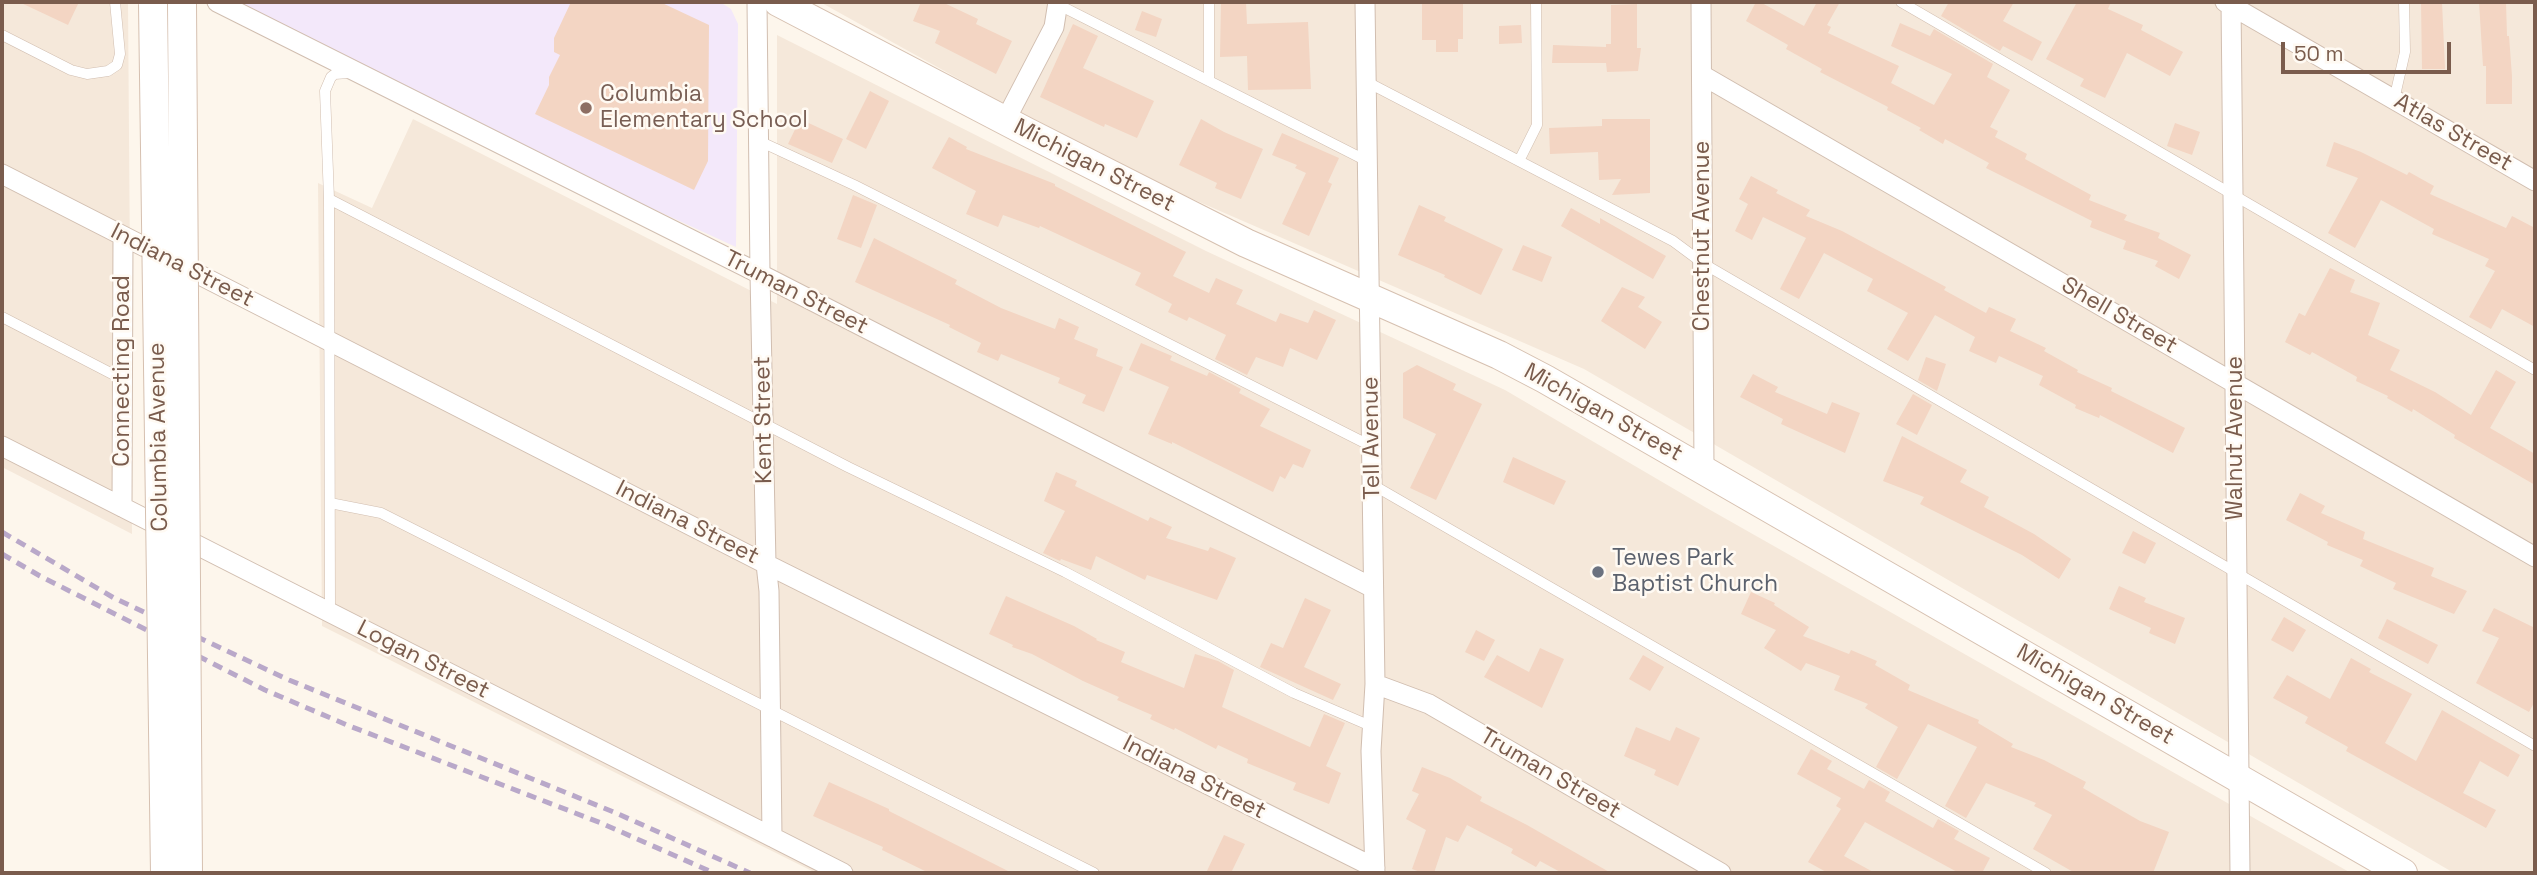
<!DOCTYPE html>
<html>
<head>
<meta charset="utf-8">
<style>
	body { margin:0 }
	#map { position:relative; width:2537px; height:875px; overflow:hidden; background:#fdf6ec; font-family:"Space Grotesk",sans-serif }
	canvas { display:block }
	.frame { position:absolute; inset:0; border:4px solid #7a5c4d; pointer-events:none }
	.scale { position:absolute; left:2281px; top:42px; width:170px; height:32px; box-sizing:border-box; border:4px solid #7a5c4d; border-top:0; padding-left:9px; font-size:21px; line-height:24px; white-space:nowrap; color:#7a5c4d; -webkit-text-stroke:5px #fffaf3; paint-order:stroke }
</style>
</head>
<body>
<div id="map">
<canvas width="2537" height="875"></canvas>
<div class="frame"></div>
<div class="scale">50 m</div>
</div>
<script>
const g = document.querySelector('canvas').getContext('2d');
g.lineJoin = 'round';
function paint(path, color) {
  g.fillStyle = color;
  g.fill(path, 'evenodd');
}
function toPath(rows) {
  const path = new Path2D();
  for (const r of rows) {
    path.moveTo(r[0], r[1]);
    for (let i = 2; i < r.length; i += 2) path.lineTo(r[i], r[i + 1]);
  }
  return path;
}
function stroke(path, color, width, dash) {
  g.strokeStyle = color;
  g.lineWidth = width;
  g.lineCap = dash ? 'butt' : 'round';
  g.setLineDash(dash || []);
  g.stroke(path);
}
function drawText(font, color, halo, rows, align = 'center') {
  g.font = font + ' "Space Grotesk",sans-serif';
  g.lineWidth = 5;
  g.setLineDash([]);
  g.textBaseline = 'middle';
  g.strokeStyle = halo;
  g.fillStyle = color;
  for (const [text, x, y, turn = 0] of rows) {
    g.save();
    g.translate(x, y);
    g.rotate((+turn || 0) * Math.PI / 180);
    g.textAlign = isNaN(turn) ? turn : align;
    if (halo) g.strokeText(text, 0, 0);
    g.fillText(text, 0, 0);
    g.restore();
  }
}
const residential = toPath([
	[2,2,128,2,132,534,2,467],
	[820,2,2535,2,2535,873,2454,873,1584,369,1114,165],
	[777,35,1206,251,1505,390,1705,507,2351,873,816,873,322,626,318,183,372,208,413,119,777,304]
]);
const education = toPath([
	[217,2,720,2,731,9,738,24,736,247,357,73]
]);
const building = toPath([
	[19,2,79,2,68,25],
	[571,2,660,2,709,25,708,161,694,190,535,114,549,85,549,77,560,55,554,52,554,38],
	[921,2,942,2,978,19,976,24,1012,41,996,74,935,43,940,31,913,21],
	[1221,2,1246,2,1247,24,1308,22,1311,89,1248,90,1247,56,1220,57],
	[1422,2,1463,2,1463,39,1458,39,1458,52,1436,52,1436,40,1422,40],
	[1756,2,1760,2,1804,26,1817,2,1840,2,1827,25,1831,27,1828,33,1899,66,1891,83,1934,105,1952,74,1891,46,1900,23,1930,36,1934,29,1993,64,1987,77,2010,90,1990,127,1998,131,1995,137,2027,154,2025,159,2091,195,2089,200,2127,215,2124,220,2160,233,2158,238,2191,255,2179,279,2155,266,2158,261,2123,249,2126,241,2090,227,2092,221,1986,168,1989,163,1945,139,1943,144,1919,130,1921,128,1887,110,1888,107,1820,72,1822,69,1786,49,1788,45,1746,21],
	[1949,2,2014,2,2003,21,2042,42,2032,61,2003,46,2000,51,1941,16],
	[2077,2,2111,2,2108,9,2143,25,2141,30,2183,52,2170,76,2127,53,2105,98,2080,86,2084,79,2046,59],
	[2421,2,2442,2,2445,69,2422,69],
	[2479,2,2506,2,2507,36,2509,36,2512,76,2512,104,2486,104,2486,66,2483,66],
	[1637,4,1637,48,1641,48,1638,71,1607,72,1606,63,1552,63,1553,45,1606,47,1606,44,1611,44,1611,5],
	[1142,11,1162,19,1156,37,1135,30],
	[1073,24,1098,36,1083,68,1154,101,1137,138,1105,124,1104,127,1040,97],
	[1521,25,1522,43,1499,44,1499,26],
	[870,91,889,101,866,149,846,139],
	[800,119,843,139,832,163,788,144],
	[1201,119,1224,132,1263,149,1241,199,1215,188,1217,183,1179,165],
	[1602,119,1650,119,1650,193,1612,195,1621,179,1599,180,1598,152,1550,154,1549,128,1602,126],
	[2175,123,2200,132,2192,155,2167,146],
	[1282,133,1339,158,1328,182,1332,184,1309,236,1282,224,1306,173,1295,168,1297,165,1272,155],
	[949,137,967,147,966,149,1055,184,1055,186,1186,252,1173,276,1209,293,1216,278,1243,290,1236,304,1276,322,1280,313,1308,323,1314,310,1336,320,1317,360,1290,348,1283,367,1256,357,1247,375,1215,359,1226,335,1189,317,1187,321,1168,312,1172,304,1135,285,1141,273,1040,226,1039,228,1003,215,998,227,966,214,976,191,932,168],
	[2334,142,2361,152,2407,175,2409,172,2434,186,2430,194,2506,228,2512,216,2535,228,2535,327,2502,309,2491,329,2469,317,2495,271,2485,266,2489,259,2432,234,2434,229,2381,200,2355,248,2328,233,2358,178,2326,166],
	[1751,176,1778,190,1776,193,1810,210,1806,216,1842,231,1946,287,1944,290,1986,313,1989,307,2016,319,2010,331,2046,348,2044,351,2078,370,2077,372,2112,388,2111,391,2185,428,2173,453,2100,415,2099,418,2075,408,2076,405,2039,385,2043,376,1999,356,1996,363,1969,351,1975,337,1935,315,1908,361,1887,349,1908,313,1867,291,1873,279,1824,253,1799,299,1780,289,1806,238,1763,217,1752,240,1735,231,1748,204,1739,199],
	[853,195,877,205,861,248,837,239],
	[1419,205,1446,217,1444,221,1503,249,1481,295,1444,277,1445,275,1398,255],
	[1571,208,1600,224,1600,218,1666,256,1653,279,1561,226],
	[874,238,957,280,955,284,1001,308,1055,329,1059,318,1079,327,1074,339,1098,349,1096,356,1123,367,1104,412,1082,403,1086,395,1058,383,1060,378,1001,354,998,361,977,352,981,343,949,327,950,325,855,282],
	[1523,245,1552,257,1542,282,1512,270],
	[2330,268,2355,280,2350,292,2380,303,2368,335,2400,350,2390,370,2435,392,2471,415,2496,370,2516,382,2490,428,2535,454,2535,485,2454,438,2455,435,2413,409,2412,412,2387,398,2388,396,2356,381,2357,377,2312,352,2310,355,2285,342,2299,313,2305,316],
	[1622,287,1645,297,1638,307,1662,322,1645,349,1601,321],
	[1141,343,1172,356,1170,360,1207,376,1209,372,1241,389,1239,393,1270,409,1260,426,1311,450,1303,468,1293,464,1285,479,1280,476,1273,492,1172,442,1172,444,1148,434,1169,387,1129,370],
	[1926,357,1946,364,1937,391,1918,380],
	[1417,365,1456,384,1453,390,1482,404,1436,500,1410,488,1436,434,1403,418,1403,373],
	[1753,374,1778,387,1775,392,1827,414,1832,402,1860,413,1845,453,1781,424,1783,419,1740,397],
	[1913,394,1932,405,1917,435,1896,424],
	[1902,436,1967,470,1960,482,1989,497,1984,507,2034,534,2071,559,2059,579,2022,555,1920,504,1924,497,1883,481],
	[1513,457,1566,481,1554,505,1503,482],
	[1056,472,1077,481,1075,486,1148,521,1150,517,1172,527,1166,538,1208,551,1210,547,1236,558,1217,600,1147,575,1145,580,1096,556,1091,570,1061,559,1060,561,1043,553,1065,511,1044,501],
	[2300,493,2325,506,2321,513,2365,532,2363,539,2434,568,2431,576,2467,591,2454,614,2393,589,2396,583,2360,566,2363,560,2327,545,2328,542,2286,520],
	[2133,531,2156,543,2145,564,2122,553],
	[2119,586,2146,598,2144,602,2185,618,2175,644,2149,633,2151,628,2109,609],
	[1751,592,1775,603,1774,605,1809,627,1803,636,1849,654,1851,650,1877,661,1875,665,1910,685,1908,690,1979,720,1978,723,2013,744,2011,747,2044,760,2086,782,2083,788,2140,821,2169,832,2153,873,2075,873,2033,849,2052,815,2034,806,2036,803,1986,783,1966,818,1945,806,1977,747,1928,724,1897,779,1876,767,1898,727,1865,708,1868,704,1834,690,1840,676,1806,663,1801,671,1764,648,1776,630,1741,614],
	[1006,596,1074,626,1097,639,1096,640,1125,652,1121,662,1184,688,1195,654,1218,661,1234,670,1222,707,1310,747,1324,714,1345,723,1326,766,1341,773,1329,804,1293,790,1296,783,1247,763,1248,759,1218,745,1216,749,1175,728,1174,730,1150,719,1152,715,1117,700,1119,697,1083,681,1032,654,1012,647,1013,645,989,634],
	[1305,598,1331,610,1304,667,1341,684,1333,700,1260,667,1271,643,1283,648],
	[2494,608,2535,628,2535,701,2529,712,2476,683,2499,638,2482,631],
	[2284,617,2306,630,2293,652,2271,640],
	[2387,619,2438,645,2428,664,2378,638],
	[1476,630,1495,640,1484,661,1465,652],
	[1540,648,1564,659,1542,708,1484,677,1497,655,1529,672],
	[1643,655,1664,667,1650,691,1629,679],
	[2351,658,2371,669,2369,672,2412,694,2385,743,2416,761,2442,710,2520,755,2508,777,2480,761,2463,793,2496,810,2486,828,2346,751,2348,747,2305,723,2308,717,2273,698,2287,675,2330,699],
	[1636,727,1670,741,1676,727,1700,738,1678,786,1654,775,1656,770,1624,756],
	[1811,749,1832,761,1827,769,1864,789,1869,780,1890,792,1885,801,1933,828,1938,819,1959,831,1954,839,1990,858,1982,873,1959,873,1865,822,1844,856,1875,873,1828,873,1808,862,1841,809,1836,806,1841,798,1797,774],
	[1422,767,1450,778,1482,797,1480,801,1527,825,1611,873,1562,873,1540,861,1536,867,1511,853,1513,849,1467,825,1458,842,1446,837,1434,873,1423,873,1412,869,1426,830,1406,819,1419,794,1412,791],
	[829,782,889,809,889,811,1012,873,929,873,882,850,883,847,813,816],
	[1224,835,1245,844,1231,873,1206,873]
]);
const lane = toPath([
	[1209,2,1209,81],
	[1901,2,2535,370],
	[1057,4,1367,161],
	[2,35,71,70,87,74,108,71,117,65,120,54,115,2],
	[1367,82,1673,241,1704,264,2535,746],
	[2394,100,2405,52,2404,2],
	[759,141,854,185,1371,446],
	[1519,161,1537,125,1536,2],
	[329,199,848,467,1065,572,1294,693,1373,727],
	[2,317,122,379],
	[1373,485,2046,873],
	[330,503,381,513,1094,873],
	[330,612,329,199,325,91,331,77,335,74,349,73]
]);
const street = toPath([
	[217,2,760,274,1373,588],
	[757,2,760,274,766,564,769,591,772,837],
	[1365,2,1375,684,1371,751,1375,873],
	[1701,2,1704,470],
	[2225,2,2535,181],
	[2231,2,2240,873],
	[1702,75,2535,557],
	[1005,121,1054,27,1058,2],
	[2,174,766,564,1375,868],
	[2,446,843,873],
	[122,507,123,236],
	[1375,684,1429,704,1721,873]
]);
const secondary = toPath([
	[778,2,1027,132,1246,243,1499,355,1545,379,2403,873]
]);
const rail = toPath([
	[2,532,114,598,289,680,616,813,750,873],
	[2,554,40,576,265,690,347,725,601,823,714,873]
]);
const secondaryBridge = toPath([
	[153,4,165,873],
	[182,4,188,873]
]);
const markers = [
	[586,108,7,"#8d6e63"],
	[1598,572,7,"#6b7280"]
];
const educationNames = [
	["Columbia",600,95],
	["Elementary School",600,121]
];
const streetNames = [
	["Atlas Street",2453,133,30],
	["Michigan Street",1094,166,27],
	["Chestnut Avenue",1703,236,-90],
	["Indiana Street",182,266,27],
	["Truman Street",796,293,27],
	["Shell Street",2119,316,30],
	["Connecting Road",123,371,-90],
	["Michigan Street",1603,413,29],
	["Kent Street",764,420,-91],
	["Columbia Avenue",159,437,-91],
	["Tell Avenue",1372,438,-91],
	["Walnut Avenue",2236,438,-90],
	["Indiana Street",687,523,27],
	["Logan Street",423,660,27],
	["Michigan Street",2095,695,30],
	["Truman Street",1550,774,30],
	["Indiana Street",1194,778,27]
];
const worshipNames = [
	["Tewes Park",1612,559],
	["Baptist Church",1612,585]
];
paint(residential, '#f5e8da');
paint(education, '#f3e8fa');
paint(building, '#f3d5c3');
stroke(lane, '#d1beb0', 11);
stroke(street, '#d1beb0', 21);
stroke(secondary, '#d6c0b0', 30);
stroke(lane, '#fff', 10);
stroke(street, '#fff', 19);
stroke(secondary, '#fff', 28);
stroke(rail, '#b9a8c9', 5, [10, 7]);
stroke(secondaryBridge, '#d6c0b0', 30, []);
stroke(secondaryBridge, '#fff', 28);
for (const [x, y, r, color] of markers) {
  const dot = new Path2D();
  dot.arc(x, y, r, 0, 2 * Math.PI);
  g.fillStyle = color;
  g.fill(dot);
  stroke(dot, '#fffaf3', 2.5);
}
drawText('23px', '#785e54', '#fffaf3', educationNames, 'left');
drawText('23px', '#7a5c4d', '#fffaf3', streetNames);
drawText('23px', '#5b616d', '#fffaf3', worshipNames, 'left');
</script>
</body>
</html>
